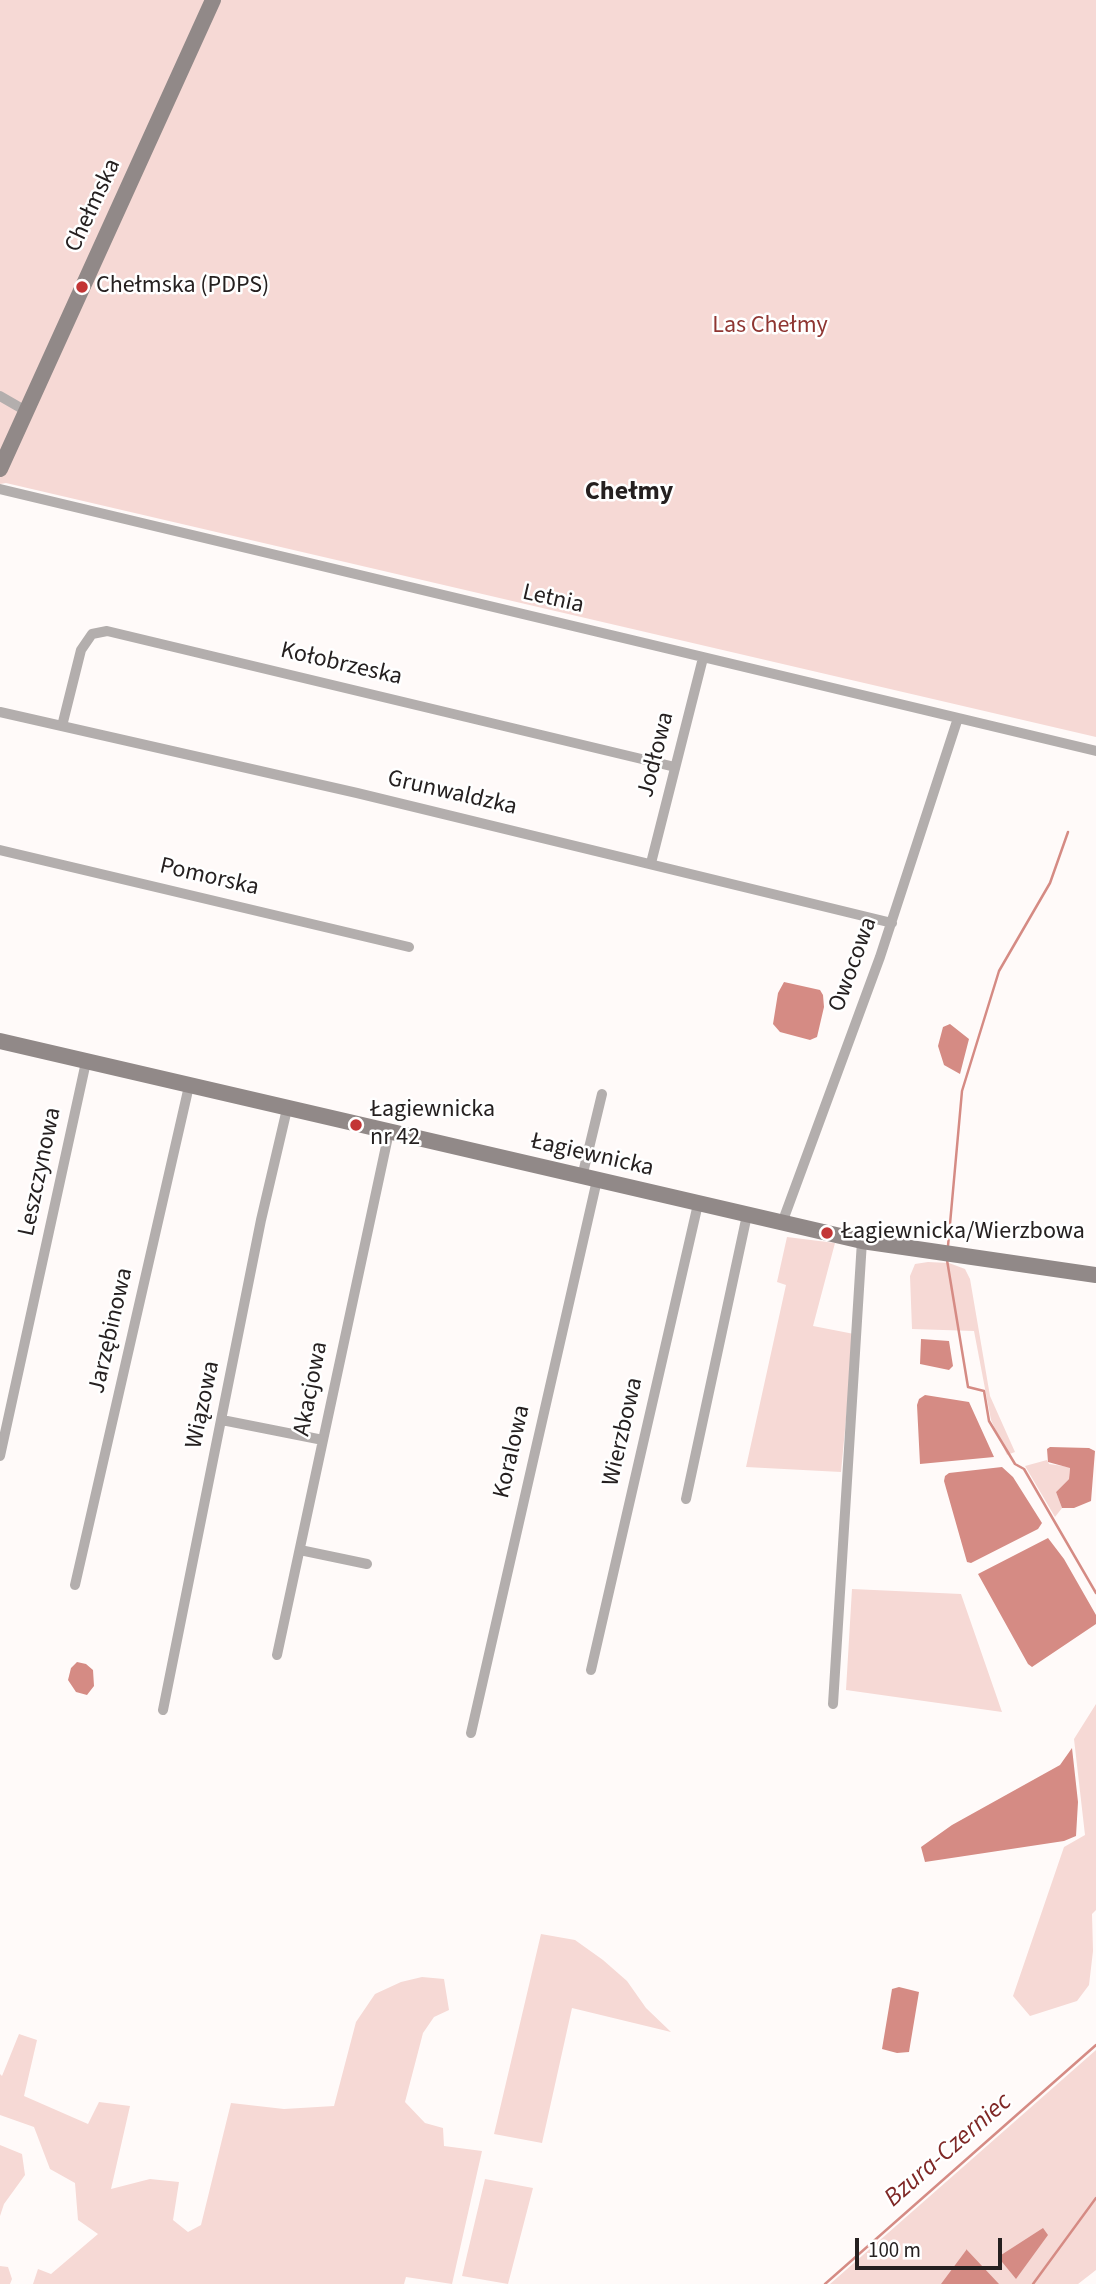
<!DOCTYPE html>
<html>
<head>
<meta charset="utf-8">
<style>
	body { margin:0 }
	#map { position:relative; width:1096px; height:2284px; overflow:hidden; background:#fffaf9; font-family:"Source Sans 3",sans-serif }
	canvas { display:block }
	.scale { position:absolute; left:855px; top:2238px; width:147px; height:32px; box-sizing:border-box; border:4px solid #252020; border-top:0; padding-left:9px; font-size:21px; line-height:24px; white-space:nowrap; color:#252020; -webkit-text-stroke:5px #fff; paint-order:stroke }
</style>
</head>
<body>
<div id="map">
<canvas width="1096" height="2284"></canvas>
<div class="scale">100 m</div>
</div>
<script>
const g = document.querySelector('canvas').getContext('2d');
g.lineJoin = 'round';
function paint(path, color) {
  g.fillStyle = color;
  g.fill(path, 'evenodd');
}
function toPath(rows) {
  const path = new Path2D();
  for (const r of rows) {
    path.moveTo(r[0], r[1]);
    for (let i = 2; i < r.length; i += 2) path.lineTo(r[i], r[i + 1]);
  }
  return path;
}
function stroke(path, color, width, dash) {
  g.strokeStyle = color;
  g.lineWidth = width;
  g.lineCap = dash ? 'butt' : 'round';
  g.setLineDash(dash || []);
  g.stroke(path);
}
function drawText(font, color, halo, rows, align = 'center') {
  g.font = font + ' "Source Sans 3",sans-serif';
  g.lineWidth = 5;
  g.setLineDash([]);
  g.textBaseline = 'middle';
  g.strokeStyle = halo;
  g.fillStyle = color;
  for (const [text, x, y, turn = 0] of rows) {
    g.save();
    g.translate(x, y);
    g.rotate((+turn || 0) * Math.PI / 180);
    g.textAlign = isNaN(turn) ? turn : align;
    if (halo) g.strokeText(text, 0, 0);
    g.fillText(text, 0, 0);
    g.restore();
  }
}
const green = toPath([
	[0,0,1096,0,1096,737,6,483,0,484],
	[787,1237,835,1243,813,1326,854,1334,841,1472,746,1467,786,1285,777,1282],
	[928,1262,949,1263,965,1269,970,1279,990,1396,1015,1452,1007,1455,991,1420,974,1331,912,1329,910,1276,915,1264],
	[1047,1460,1049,1464,1070,1467,1069,1479,1056,1492,1062,1508,1055,1517,1025,1466],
	[852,1589,961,1594,1002,1712,846,1690],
	[1096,1704,1096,1910,1092,1914,1093,1951,1089,1985,1077,2001,1030,2016,1013,1996,1064,1847,1085,1835,1074,1739],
	[541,1934,575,1940,603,1960,627,1981,646,2008,671,2032,572,2008,542,2143,494,2134],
	[422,1977,444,1979,449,2010,434,2017,423,2033,405,2102,425,2123,443,2128,444,2146,482,2151,452,2284,406,2277,404,2284,33,2284,38,2269,51,2274,98,2234,78,2220,75,2183,50,2169,34,2127,0,2115,0,2074,2,2076,19,2034,37,2040,24,2096,88,2124,99,2102,130,2106,111,2189,150,2179,179,2182,173,2220,188,2232,201,2225,231,2103,284,2109,334,2106,356,2022,375,1994,401,1982],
	[1096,2050,1096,2270,1078,2284,830,2284],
	[0,2145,22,2154,25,2175,4,2204,0,2216],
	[485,2179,533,2188,508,2284,462,2276],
	[0,2266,8,2267,12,2279,10,2284,0,2284]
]);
const water = toPath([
	[784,982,820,990,823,995,824,1007,817,1037,810,1040,780,1032,773,1024,778,993],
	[950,1024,969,1039,960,1074,944,1065,938,1046,943,1027],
	[921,1339,949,1341,953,1366,949,1370,920,1364],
	[925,1395,969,1402,994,1457,920,1464,917,1405,919,1399],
	[1050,1447,1089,1448,1095,1451,1091,1501,1074,1508,1062,1508,1056,1492,1069,1479,1070,1468,1048,1462,1047,1449],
	[1002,1467,1013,1477,1042,1523,1038,1529,971,1563,967,1562,944,1481,945,1476,949,1473],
	[1048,1538,1064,1559,1096,1615,1096,1624,1032,1667,1028,1664,978,1574],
	[77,1662,86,1664,93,1670,94,1686,87,1695,76,1692,68,1680,71,1668],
	[1072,1748,1078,1802,1076,1836,1064,1841,925,1862,921,1847,952,1825,1060,1765],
	[899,1987,919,1992,909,2052,897,2053,882,2049,892,1989],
	[1043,2228,1048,2235,1016,2279,998,2257],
	[967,2249,967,2250,999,2284,941,2284]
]);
const stream = toPath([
	[948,1246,962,1091,999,971,1050,883,1068,832],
	[947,1260,968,1387,984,1391,989,1421,1015,1464,1024,1469,1096,1593],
	[825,2284,1096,2045],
	[1033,2284,1096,2198]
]);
const street = toPath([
	[0,396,26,411],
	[0,489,1096,751],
	[0,712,357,793,892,923],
	[62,726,81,650,92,634,107,631,675,767],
	[0,850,409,947],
	[651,863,703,658],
	[582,1177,602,1094],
	[782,1223,880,957,958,718],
	[222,1420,323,1440],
	[0,1456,86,1062],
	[686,1499,747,1215],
	[300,1550,367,1564],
	[75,1585,189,1086],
	[277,1655,389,1132],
	[591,1670,698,1204],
	[833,1704,862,1241],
	[163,1710,261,1220,287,1109],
	[471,1733,597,1180]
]);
const secondary = toPath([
	[0,469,213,0],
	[0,1041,862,1241,1096,1275]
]);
const markers = [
	[82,287,7,"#c33535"],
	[356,1125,7,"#c33535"],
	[827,1233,7,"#c33535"]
];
const streetNames = [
	["Chełmska",94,206,-65],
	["Letnia",553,600,13],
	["Kołobrzeska",341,665,13],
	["Jodłowa",657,755,-76],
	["Grunwaldzka",452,794,13],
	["Pomorska",209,878,13],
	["Owocowa",854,965,-70],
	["Łagiewnicka",592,1156,13],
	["Leszczynowa",41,1172,-78],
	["Jarzębinowa",112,1331,-77],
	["Akacjowa",312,1389,-79],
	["Wiązowa",204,1405,-78],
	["Wierzbowa",624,1432,-77],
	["Koralowa",513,1452,-77]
];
const poiNames = [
	["Chełmska (PDPS)",96,287],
	["Łagiewnicka",370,1111],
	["nr 42",370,1139],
	["Łagiewnicka/Wierzbowa",841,1233]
];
const parkNames = [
	["Las Chełmy",770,327]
];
const neighbourhoodNames = [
	["Chełmy",629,493]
];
const waterNames = [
	["Bzura-Czerniec",949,2151,-41]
];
paint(green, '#f6d9d5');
paint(water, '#d58b84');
stroke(stream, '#d58b84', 2.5);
stroke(street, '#b3aead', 10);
stroke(secondary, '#918988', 16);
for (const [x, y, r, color] of markers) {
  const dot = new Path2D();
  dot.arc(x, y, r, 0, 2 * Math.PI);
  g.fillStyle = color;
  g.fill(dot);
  stroke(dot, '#fff', 2.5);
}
drawText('24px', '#252020', '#fff', streetNames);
drawText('24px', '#252020', '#fff', poiNames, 'left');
drawText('24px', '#8f3632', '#fff', parkNames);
drawText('bold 26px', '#252020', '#fff', neighbourhoodNames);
drawText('italic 26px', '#7f2826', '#fff', waterNames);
</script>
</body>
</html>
